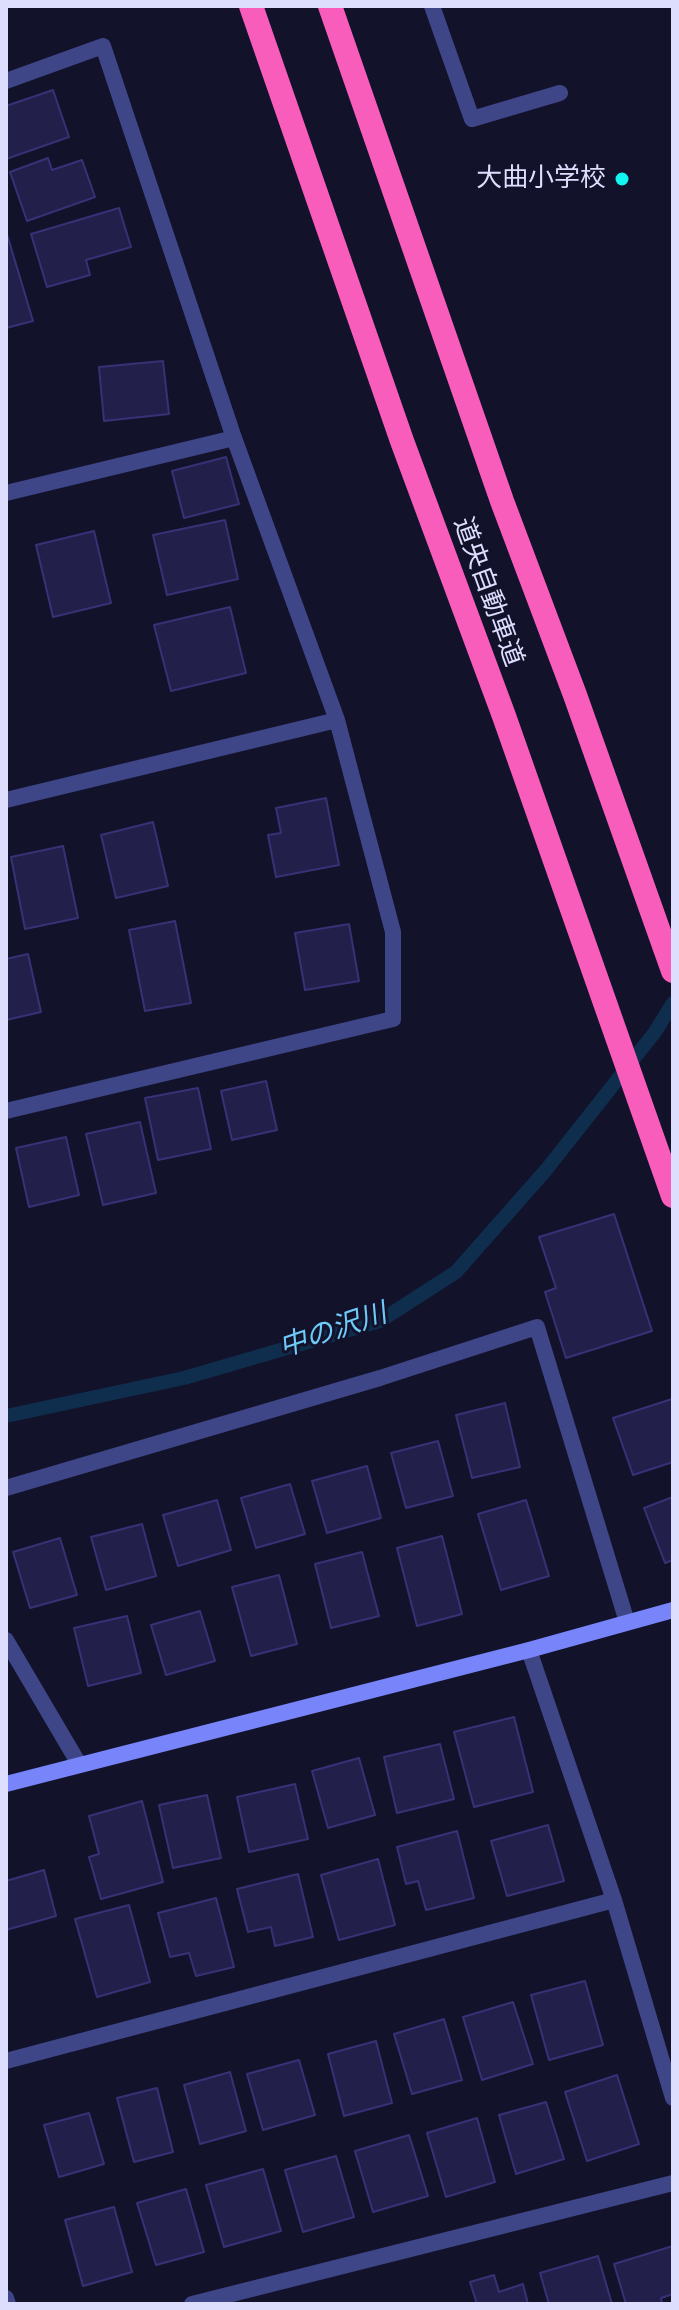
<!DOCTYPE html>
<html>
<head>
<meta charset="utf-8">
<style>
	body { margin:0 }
	#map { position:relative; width:679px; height:2310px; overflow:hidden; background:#13122b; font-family:"Open Sans",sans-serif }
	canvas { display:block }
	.frame { position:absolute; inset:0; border:8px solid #dddefe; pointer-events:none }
</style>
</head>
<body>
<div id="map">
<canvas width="679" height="2310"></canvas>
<div class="frame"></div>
</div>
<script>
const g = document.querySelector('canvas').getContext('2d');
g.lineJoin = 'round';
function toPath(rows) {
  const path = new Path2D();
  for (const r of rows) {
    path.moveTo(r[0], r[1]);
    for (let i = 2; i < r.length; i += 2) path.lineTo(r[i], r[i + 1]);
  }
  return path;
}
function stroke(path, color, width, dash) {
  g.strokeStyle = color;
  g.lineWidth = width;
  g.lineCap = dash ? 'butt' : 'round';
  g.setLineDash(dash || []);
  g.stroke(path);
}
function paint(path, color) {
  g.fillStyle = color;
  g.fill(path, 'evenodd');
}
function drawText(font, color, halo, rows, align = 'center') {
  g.font = font + ' "Open Sans","Noto Sans JP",sans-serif';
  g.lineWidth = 6;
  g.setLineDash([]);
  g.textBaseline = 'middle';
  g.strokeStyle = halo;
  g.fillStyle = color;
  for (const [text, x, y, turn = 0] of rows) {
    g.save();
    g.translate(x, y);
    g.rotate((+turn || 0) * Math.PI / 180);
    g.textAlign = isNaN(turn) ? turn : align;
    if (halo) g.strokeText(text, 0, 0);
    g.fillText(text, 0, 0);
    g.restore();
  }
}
const stream = toPath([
	[6,1416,184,1378,380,1321,456,1272,546,1170,655,1032,673,1003]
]);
const building = toPath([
	[53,90,69,137,6,159,6,106,53,90],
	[48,158,52,170,82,160,95,197,27,221,10,172,48,158],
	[119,208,131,247,86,260,90,275,47,287,31,234,119,208],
	[6,231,33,321,6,328,6,231],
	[163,361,169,414,104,421,99,367,163,361],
	[226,457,239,504,184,518,172,471,226,457],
	[225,520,238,579,167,595,153,535,225,520],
	[94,531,111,603,53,617,36,545,94,531],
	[230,607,246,673,171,691,154,625,230,607],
	[326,798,339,865,276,877,268,835,281,833,276,808,326,798],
	[153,822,168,886,116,898,101,835,153,822],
	[63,846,78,918,25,929,11,857,63,846],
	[175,921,191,1003,145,1011,129,930,175,921],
	[349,924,359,981,305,990,295,933,349,924],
	[28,954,41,1012,6,1020,6,959,28,954],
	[266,1081,277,1130,232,1140,221,1091,266,1081],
	[198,1088,211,1149,158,1160,145,1098,198,1088],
	[140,1122,156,1193,103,1205,86,1134,140,1122],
	[66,1137,79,1195,29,1207,16,1148,66,1137],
	[614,1214,652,1331,566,1358,545,1292,556,1288,539,1237,614,1214],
	[672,1399,673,1462,633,1475,613,1418,672,1399],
	[505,1403,520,1467,472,1478,456,1415,505,1403],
	[438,1441,453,1496,406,1508,391,1453,438,1441],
	[367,1466,381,1518,327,1533,312,1481,367,1466],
	[290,1484,305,1534,256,1548,241,1498,290,1484],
	[673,1497,673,1560,665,1563,644,1508,673,1497],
	[217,1500,231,1550,178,1566,163,1515,217,1500],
	[526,1500,549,1576,501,1590,478,1514,526,1500],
	[142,1524,156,1576,106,1590,91,1537,142,1524],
	[442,1536,462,1614,417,1626,397,1548,442,1536],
	[60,1538,77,1595,30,1608,13,1552,60,1538],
	[362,1552,379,1616,331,1628,315,1564,362,1552],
	[279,1575,297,1644,251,1656,232,1587,279,1575],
	[200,1611,215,1661,166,1675,151,1625,200,1611],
	[127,1616,141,1673,88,1686,74,1628,127,1616],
	[514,1717,533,1792,474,1807,454,1732,514,1717],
	[440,1744,454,1799,397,1813,384,1757,440,1744],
	[359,1758,375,1815,328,1828,312,1771,359,1758],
	[295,1784,308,1839,249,1852,237,1797,295,1784],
	[207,1795,221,1858,173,1868,159,1805,207,1795],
	[142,1801,163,1882,101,1899,89,1857,99,1854,89,1816,142,1801],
	[548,1825,564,1881,507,1896,491,1841,548,1825],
	[457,1831,474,1898,426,1910,418,1881,406,1884,397,1847,457,1831],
	[378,1859,395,1925,339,1940,321,1875,378,1859],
	[44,1870,56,1916,6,1930,6,1881,44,1870],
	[298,1874,313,1937,275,1946,271,1927,248,1932,237,1889,298,1874],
	[216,1898,234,1967,196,1976,189,1953,170,1957,158,1913,216,1898],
	[129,1905,150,1982,97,1997,75,1919,129,1905],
	[585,1981,603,2045,549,2060,531,1995,585,1981],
	[513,2002,533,2064,482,2080,463,2017,513,2002],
	[444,2019,462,2080,412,2094,394,2034,444,2019],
	[376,2041,392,2103,344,2116,328,2054,376,2041],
	[299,2060,315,2115,263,2130,247,2074,299,2060],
	[230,2072,246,2131,200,2144,184,2085,230,2072],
	[617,2075,639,2144,587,2161,565,2092,617,2075],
	[157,2088,173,2152,134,2162,117,2098,157,2088],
	[546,2102,564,2159,516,2174,499,2115,546,2102],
	[89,2113,104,2164,59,2177,44,2125,89,2113],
	[477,2118,495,2182,446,2197,427,2133,477,2118],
	[409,2135,428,2196,373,2212,355,2151,409,2135],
	[336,2156,354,2217,303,2232,285,2170,336,2156],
	[263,2169,281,2231,224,2247,206,2185,263,2169],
	[186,2189,204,2252,156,2265,137,2203,186,2189],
	[114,2207,132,2272,83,2286,65,2220,114,2207],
	[673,2246,673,2294,661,2298,662,2304,626,2304,614,2264,673,2246],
	[598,2256,612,2304,549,2304,540,2273,598,2256],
	[494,2275,499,2292,523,2284,528,2304,477,2304,470,2282,494,2275]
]);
const lane = toPath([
	[432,6,472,119,560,93]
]);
const street = toPath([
	[6,81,103,46,234,438,337,720,393,932,393,1019,6,1111],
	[6,493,234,438],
	[6,800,337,720],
	[6,1488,380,1378,537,1327,627,1622],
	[6,1640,79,1764],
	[529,1650,614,1900,673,2098],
	[6,2061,614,1900],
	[6,2298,8,2304],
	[192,2304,673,2183]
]);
const secondary = toPath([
	[6,1784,529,1650,673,1610]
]);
const highway = toPath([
	[251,6,402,441,504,716,673,1196],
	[330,6,502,501,575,695,673,971]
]);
const markers = [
	[622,179,8,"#11f6f0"]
];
const poiNames = [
	["大曲小学校",606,179]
];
const streetNames = [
	["道央自動車道",488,592,70]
];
const waterNames = [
	["中の沢川",333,1331,-19]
];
stroke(stream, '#0f2d4d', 14);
paint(building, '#221f4b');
stroke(building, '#373276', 2);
stroke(lane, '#3f4688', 16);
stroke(street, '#3f4688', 16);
stroke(secondary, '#7885fa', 16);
stroke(highway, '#f95dbc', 24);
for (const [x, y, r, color] of markers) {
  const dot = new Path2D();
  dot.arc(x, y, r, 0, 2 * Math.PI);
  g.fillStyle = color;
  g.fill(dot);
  stroke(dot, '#13122b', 3);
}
drawText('26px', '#dddefe', '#13122b', poiNames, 'right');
drawText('26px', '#dddefe', '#13122b', streetNames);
drawText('italic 28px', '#6fcbfa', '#13122b', waterNames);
</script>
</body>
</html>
